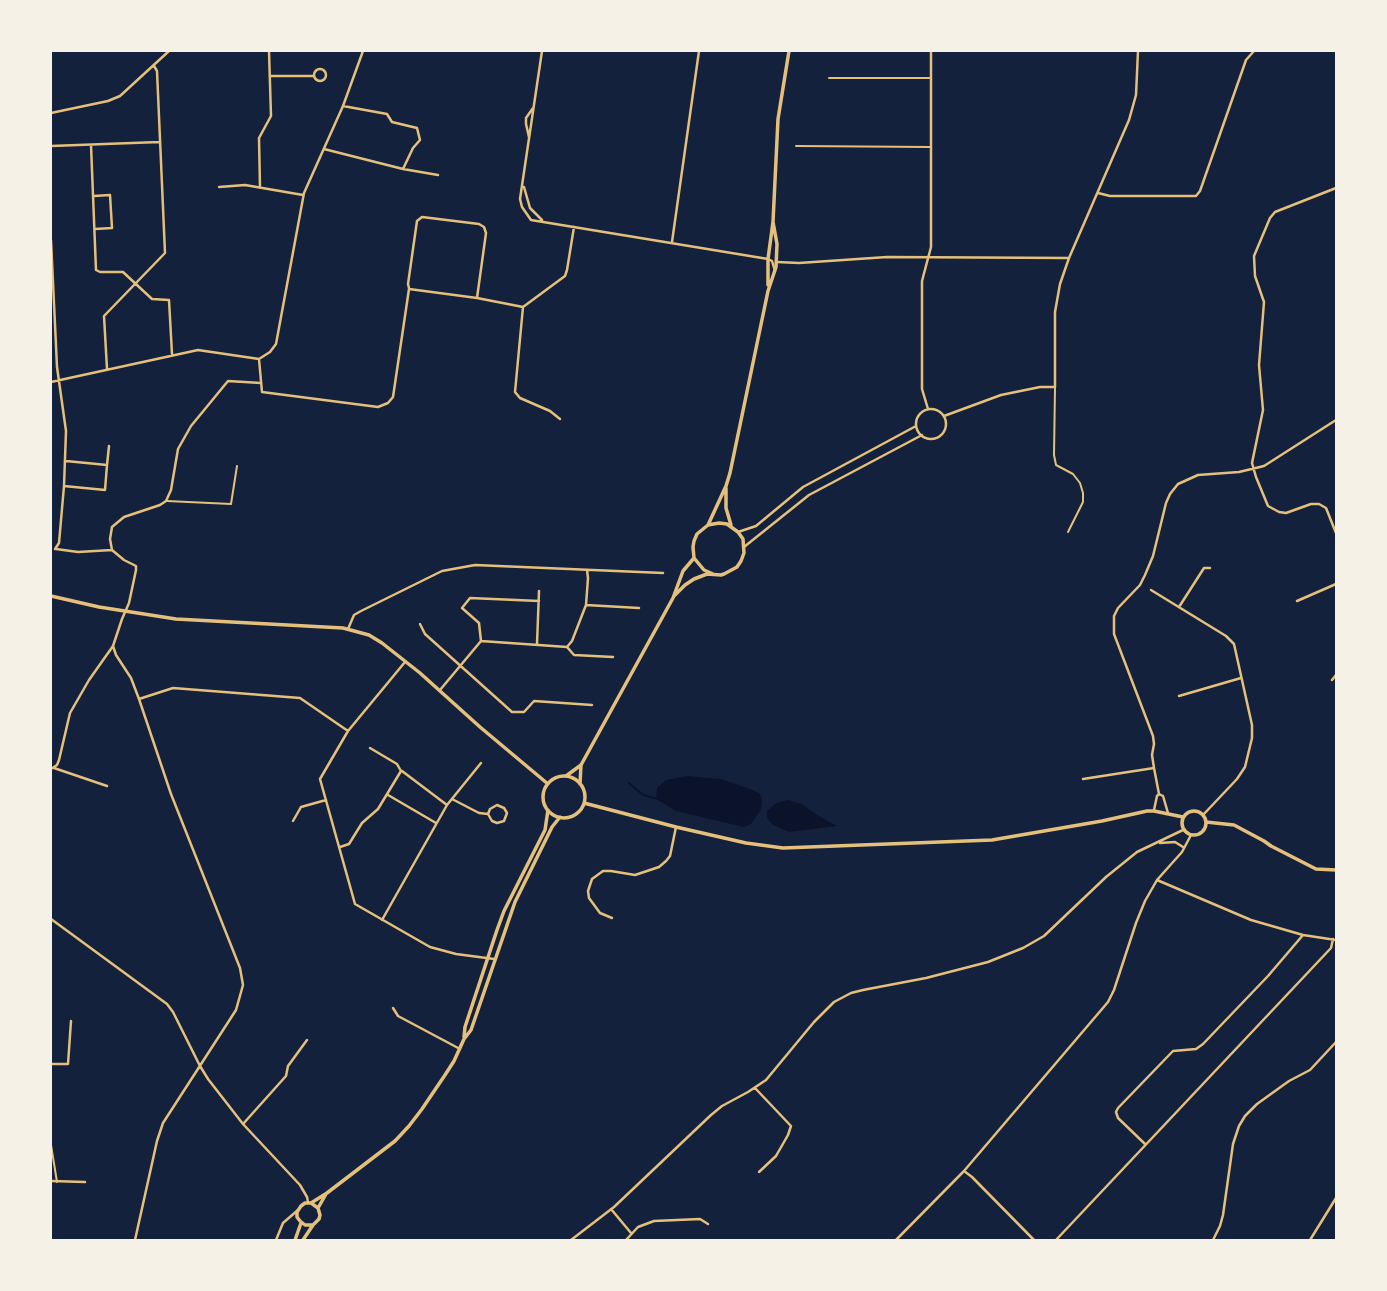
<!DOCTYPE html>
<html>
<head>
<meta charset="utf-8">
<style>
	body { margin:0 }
	#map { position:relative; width:1387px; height:1291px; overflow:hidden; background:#14213d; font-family:Barlow,sans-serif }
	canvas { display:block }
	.frame { position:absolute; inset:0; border:52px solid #f6f1e7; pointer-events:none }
</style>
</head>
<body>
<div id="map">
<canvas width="1387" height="1291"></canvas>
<div class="frame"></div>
</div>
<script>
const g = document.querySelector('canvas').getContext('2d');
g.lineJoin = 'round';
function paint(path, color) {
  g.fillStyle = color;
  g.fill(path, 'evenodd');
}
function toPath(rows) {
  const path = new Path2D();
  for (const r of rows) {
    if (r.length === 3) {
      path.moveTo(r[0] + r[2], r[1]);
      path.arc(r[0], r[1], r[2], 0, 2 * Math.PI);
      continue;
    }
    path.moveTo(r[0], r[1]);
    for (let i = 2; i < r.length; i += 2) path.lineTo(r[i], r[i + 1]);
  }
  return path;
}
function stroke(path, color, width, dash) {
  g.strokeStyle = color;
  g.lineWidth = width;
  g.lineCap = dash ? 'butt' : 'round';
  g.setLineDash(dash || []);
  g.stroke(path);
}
const water = toPath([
	[687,776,721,779,753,790,760,794,762,800,761,810,751,824,744,827,676,811,656,799,657,788,666,780],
	[788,800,802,804,817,815,837,826,789,832,773,825,767,818,767,811,776,803]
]);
const stream = toPath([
	[629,783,643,795,659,799]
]);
const service = toPath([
	[829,78,930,78],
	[796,146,930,147],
	[1055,388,1054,455,1056,465,1073,474,1080,483,1083,493,1083,502,1068,532],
	[167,501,231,504,237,466],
	[51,1145,57,1182]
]);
const minor = toPath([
	[363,51,343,106,304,193,276,344,270,352,259,359,262,392,378,407,388,403,393,397,409,289,477,298,523,307,565,276,567,270,574,227],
	[542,51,520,199,522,207,531,220,768,259,772,261,775,271],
	[320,75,6],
	[270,76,314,76],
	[51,113,108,101,120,96,169,51],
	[529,137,526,124,526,118,533,108],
	[91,145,96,270,100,272,123,272,152,299,169,300,172,354],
	[51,146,159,142],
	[324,149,403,169,413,148,420,140,417,128,392,122,387,114,343,106],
	[403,169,438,175],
	[219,187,245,185,303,195],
	[260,187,259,138,271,116,269,51],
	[524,187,530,208,542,220],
	[1336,188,1275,212,1270,218,1254,256,1255,276,1264,302,1259,365,1263,410,1252,463,1256,477,1268,506,1279,512,1286,513,1311,504,1319,504,1326,508,1336,533],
	[1098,193,1110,196,1196,196,1200,191,1246,60,1254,51],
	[94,196,110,195,112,228,95,229],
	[51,240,57,367,66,431,64,486,59,543,55,549],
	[672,242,699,51],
	[777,262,799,263,887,257,1069,258],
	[409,288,408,284,417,221,422,217,479,224,484,227,486,233,477,298],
	[523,307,515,392,520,398,550,411,560,419],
	[107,369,104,316,165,253,157,71,154,66],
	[51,382,198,350,259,359],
	[928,409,922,389,922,281,931,247,931,51],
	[931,424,15],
	[944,416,1001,395,1040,387,1055,387,1055,312,1060,284,1069,258,1129,120,1136,95,1138,51],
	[107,465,109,446],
	[64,486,105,490,107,465,66,461],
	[738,532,756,526,803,487,916,426],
	[744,547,809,495,922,435],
	[56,549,78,552,112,550],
	[1151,590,1226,636,1234,644,1252,725,1252,738,1245,767,1237,779,1203,815],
	[1297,601,1336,584],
	[586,605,639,608],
	[1179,607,1204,568,1210,568],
	[420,624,425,634,512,712,524,712,534,701,592,705],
	[348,629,354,615,361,611,442,571,475,565,663,573],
	[481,641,479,623,462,608,470,598,539,601],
	[537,644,539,591],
	[113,646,116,655,131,678,139,699,171,794,240,968,243,985,236,1010,163,1123,157,1141,135,1240],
	[567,647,574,655,613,657],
	[405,662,348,731,320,779,355,904,430,947,456,954,494,959],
	[1332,680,1336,675],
	[440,690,481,641,567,647,572,641,586,605,588,578,587,570],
	[1179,696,1241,678],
	[139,699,173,688,300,698,348,731],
	[54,768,107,786],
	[51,769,57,765,59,760,70,713,89,680,113,646,122,619,129,603,136,570,136,566,124,560,112,550,110,539,112,527,124,517,160,505,166,501,171,490,178,449,191,426,228,381,261,383],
	[402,771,447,805],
	[1083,779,1154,768],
	[388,795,436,823],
	[452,799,479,813,488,814,492,821,497,823,504,821,507,813,504,808,497,805,490,809,488,814],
	[1154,810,1157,796,1159,794],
	[1168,813,1163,796,1159,794,1154,768,1152,755,1154,744,1153,736,1114,634,1114,616,1118,608,1140,585,1145,575,1153,556,1166,503,1170,494,1178,484,1198,475,1239,472,1264,466,1336,420],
	[293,821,301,807,326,800],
	[1160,843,1175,842,1183,847],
	[340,847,349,844,362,823,378,809,401,771,397,764,370,748],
	[1157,880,1251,920,1303,935,1336,940],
	[612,918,600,913,589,898,588,891,592,879,603,871,611,871,635,875,659,867,666,861,670,856,676,827],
	[51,919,167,1004,173,1012,200,1066,208,1079,243,1124,300,1185,307,1197,308,1202],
	[382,920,447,805,481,763],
	[393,1008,398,1016,460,1049],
	[51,1064,68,1064,71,1021],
	[755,1088,791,1126,788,1135,776,1156,759,1172],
	[243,1124,286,1076,288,1066,307,1040],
	[1145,1144,1118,1118,1116,1112,1118,1108,1173,1051,1196,1049,1203,1044,1268,976,1303,935],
	[964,1171,972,1177,1034,1240],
	[51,1181,85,1182],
	[611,1209,631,1233],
	[276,1240,283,1223,298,1210],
	[571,1240,614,1207,711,1115,722,1106,748,1092,766,1080,814,1022,834,1002,851,993,863,990,926,978,988,962,1023,948,1044,936,1106,877,1137,852,1183,830],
	[626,1240,638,1227,654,1221,700,1219,708,1224],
	[896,1240,964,1171,1108,1002,1114,990,1136,923,1145,901,1157,880,1182,852,1191,835],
	[1056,1240,1331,948,1333,939],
	[1213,1240,1220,1226,1223,1215,1233,1144,1239,1126,1245,1116,1257,1104,1289,1081,1310,1070,1336,1042],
	[1310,1240,1336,1198]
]);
const tertiary = toPath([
	[768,285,768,259,773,222,778,119,789,51],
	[726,488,726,508,731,525],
	[708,525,726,486,730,473,768,291,776,267,777,244,773,222],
	[51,596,99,607,176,619,343,628,369,635,382,643,420,673,480,727,548,784],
	[674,596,685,585,694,579,707,574,721,575,724,574,737,567,741,561,744,553,743,539,738,532,727,524,719,523,708,525,697,534,694,541,693,547,694,558,704,570,713,574],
	[566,776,581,765,673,598,683,571,694,558],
	[564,797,21],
	[580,784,581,765],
	[584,803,676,827,746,843,783,848,992,840,1102,821,1147,811,1154,811,1183,817],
	[1194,823,12],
	[1206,822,1234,825,1264,841,1271,846,1316,869,1336,870],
	[464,1037,465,1027,497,930,504,911,545,830,548,810],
	[311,1203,318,1208,320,1215,319,1219,313,1225,305,1225,300,1221,297,1217,297,1212,301,1206,305,1203,311,1203,327,1193,395,1141,409,1126,422,1109,445,1075,454,1061,464,1039,471,1030,515,902,552,827,560,817],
	[318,1208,326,1194],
	[295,1240,301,1223],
	[303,1240,313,1225]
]);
paint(water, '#0b132b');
stroke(stream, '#0b132b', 2);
stroke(service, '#e5c07b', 2);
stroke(minor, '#e5c07b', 2.5);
stroke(tertiary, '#e5c07b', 3.5);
</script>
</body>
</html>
